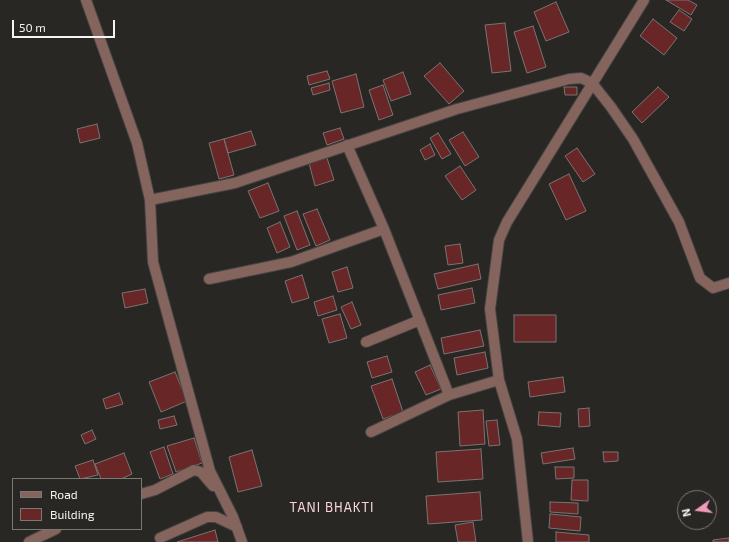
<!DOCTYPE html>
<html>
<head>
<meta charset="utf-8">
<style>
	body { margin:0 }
	#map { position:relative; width:729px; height:542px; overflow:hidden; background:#282724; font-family:"Exo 2",sans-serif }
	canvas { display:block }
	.legend { position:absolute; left:12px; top:478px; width:130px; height:52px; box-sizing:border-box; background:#282724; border:1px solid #7a7976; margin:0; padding:5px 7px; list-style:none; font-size:12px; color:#f5f4f2 }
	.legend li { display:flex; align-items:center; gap:8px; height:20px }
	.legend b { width:20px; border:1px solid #7a7976 }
	.north { position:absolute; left:677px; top:490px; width:40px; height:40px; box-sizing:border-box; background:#282724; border:1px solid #7a7976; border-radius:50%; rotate:256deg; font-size:11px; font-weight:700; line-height:16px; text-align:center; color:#f5f4f2 }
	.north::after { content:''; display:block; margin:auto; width:14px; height:18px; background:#ef9ab8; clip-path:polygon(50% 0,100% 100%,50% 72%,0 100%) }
	.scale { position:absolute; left:12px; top:20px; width:103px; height:18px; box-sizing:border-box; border:2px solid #f5f4f2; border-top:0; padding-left:5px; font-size:12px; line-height:14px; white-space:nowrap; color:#f5f4f2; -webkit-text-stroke:3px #282724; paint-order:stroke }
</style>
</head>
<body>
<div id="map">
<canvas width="729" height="542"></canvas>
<ul class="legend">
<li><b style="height:5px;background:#84645d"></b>Road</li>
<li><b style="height:11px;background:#682627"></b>Building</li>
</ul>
<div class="north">N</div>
<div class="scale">50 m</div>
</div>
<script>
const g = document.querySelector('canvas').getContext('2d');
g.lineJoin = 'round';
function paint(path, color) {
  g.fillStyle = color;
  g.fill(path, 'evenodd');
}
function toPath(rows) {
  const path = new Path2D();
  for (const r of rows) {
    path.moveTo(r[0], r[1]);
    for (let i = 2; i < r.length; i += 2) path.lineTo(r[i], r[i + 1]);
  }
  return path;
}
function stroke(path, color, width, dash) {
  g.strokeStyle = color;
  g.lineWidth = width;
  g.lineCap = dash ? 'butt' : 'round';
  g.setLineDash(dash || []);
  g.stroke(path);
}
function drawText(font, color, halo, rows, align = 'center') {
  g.font = font + ' "Exo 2",sans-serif';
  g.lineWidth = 3.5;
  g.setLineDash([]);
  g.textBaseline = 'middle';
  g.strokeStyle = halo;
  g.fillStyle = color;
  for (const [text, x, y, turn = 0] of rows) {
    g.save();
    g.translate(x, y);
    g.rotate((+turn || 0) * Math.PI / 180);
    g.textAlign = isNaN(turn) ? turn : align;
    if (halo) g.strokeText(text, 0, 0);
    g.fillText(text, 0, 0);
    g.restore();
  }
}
const building = toPath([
	[666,0,688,0,697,5,691,15,666,0],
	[556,2,569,32,546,41,534,12,556,2],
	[679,10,692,19,684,31,670,22,679,10],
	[653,19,677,38,664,55,640,36,653,19],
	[505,23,511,71,492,73,485,25,505,23],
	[533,26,546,67,527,73,514,32,533,26],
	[440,63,464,91,449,104,424,76,440,63],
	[327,71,330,79,309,85,307,76,327,71],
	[403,72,411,94,391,101,383,80,403,72],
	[356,74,364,107,341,113,332,81,356,74],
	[329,83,330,90,313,95,311,88,329,83],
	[383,85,393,115,379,120,369,90,383,85],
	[564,87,577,87,577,95,565,95,564,87],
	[658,87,669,97,642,123,632,112,658,87],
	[97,124,100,138,80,143,77,129,97,124],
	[340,128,344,139,327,145,323,133,340,128],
	[251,131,256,145,228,153,224,139,251,131],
	[463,132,479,157,465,166,449,140,463,132],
	[438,133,451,154,442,159,430,138,438,133],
	[224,139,234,175,219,179,209,143,224,139],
	[430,144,435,155,425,160,420,150,430,144],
	[577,148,595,174,583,182,565,156,577,148],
	[327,158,334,180,315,186,309,163,327,158],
	[460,166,476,190,462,200,445,176,460,166],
	[569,174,586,211,566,220,549,184,569,174],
	[268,183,279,211,260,218,248,191,268,183],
	[317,209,330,240,316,246,303,214,317,209],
	[297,211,310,245,297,250,284,216,297,211],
	[280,222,290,247,277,253,267,228,280,222],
	[460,244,463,263,448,265,445,246,460,244],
	[478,264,481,279,438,289,434,274,478,264],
	[347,267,353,288,338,292,332,272,347,267],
	[302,275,309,298,292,303,285,281,302,275],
	[472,288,475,303,441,310,438,295,472,288],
	[145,289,148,303,125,308,122,293,145,289],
	[333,296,337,310,318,316,314,302,333,296],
	[352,302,361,325,351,329,341,307,352,302],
	[340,314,347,338,329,343,322,319,340,314],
	[514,315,556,315,556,342,514,342,514,315],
	[480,330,484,346,444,354,441,338,480,330],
	[485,352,488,368,457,375,454,358,485,352],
	[387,356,392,372,372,378,367,362,387,356],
	[430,365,441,389,426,395,415,372,430,365],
	[175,372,187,401,161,412,149,382,175,372],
	[563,377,565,392,530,397,528,382,563,377],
	[392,379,403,412,383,419,371,386,392,379],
	[119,393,123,404,106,409,103,399,119,393],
	[589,408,590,426,579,427,578,409,589,408],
	[483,410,485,444,460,446,458,412,483,410],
	[539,412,561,413,560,427,538,425,539,412],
	[174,416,177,425,160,429,158,420,174,416],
	[497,420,500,445,489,446,486,421,497,420],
	[92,430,96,439,85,444,81,435,92,430],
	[194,438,202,463,176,472,167,446,194,438],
	[164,447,173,474,160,479,150,452,164,447],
	[573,448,575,459,543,464,541,453,573,448],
	[481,449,483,479,438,482,436,452,481,449],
	[252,450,262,486,238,492,229,457,252,450],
	[603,452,618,452,618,461,604,462,603,452],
	[124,453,132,474,121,479,101,479,95,464,124,453],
	[93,460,98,475,80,479,75,466,93,460],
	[555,467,574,467,574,478,556,479,555,467],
	[572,480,588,480,588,501,571,500,572,480],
	[480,492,482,520,428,524,426,496,480,492],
	[550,502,578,503,578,514,550,512,550,502],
	[550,514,581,517,580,531,549,528,550,514],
	[473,522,476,542,458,542,455,525,473,522],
	[215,530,218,542,177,542,215,530],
	[556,532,589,535,589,542,556,542,556,532],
	[729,538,729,542,713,542,713,540,729,538]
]);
const minor = toPath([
	[86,0,137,143,150,200,153,262,210,471,233,517,242,542],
	[347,145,384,229,449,395],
	[150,200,235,183,457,109,569,79,581,78,592,83,611,107,633,139,679,222,700,278,713,288,729,283],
	[209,279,291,262,384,229],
	[366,342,420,320],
	[371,432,449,395,499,380],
	[141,494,155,490,194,470,201,472,213,486],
	[160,538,207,517,216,517,237,527],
	[29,542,56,529],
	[528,542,517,439,499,380,490,309,499,240,507,222,644,0]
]);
const quarterNames = [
	["TANI BHAKTI",332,508]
];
paint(building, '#682627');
stroke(building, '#797473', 1);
stroke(minor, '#454441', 12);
stroke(minor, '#84645d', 10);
g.letterSpacing = '1px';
drawText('13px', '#f7d5e0', '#282724', quarterNames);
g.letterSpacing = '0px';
</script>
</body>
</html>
